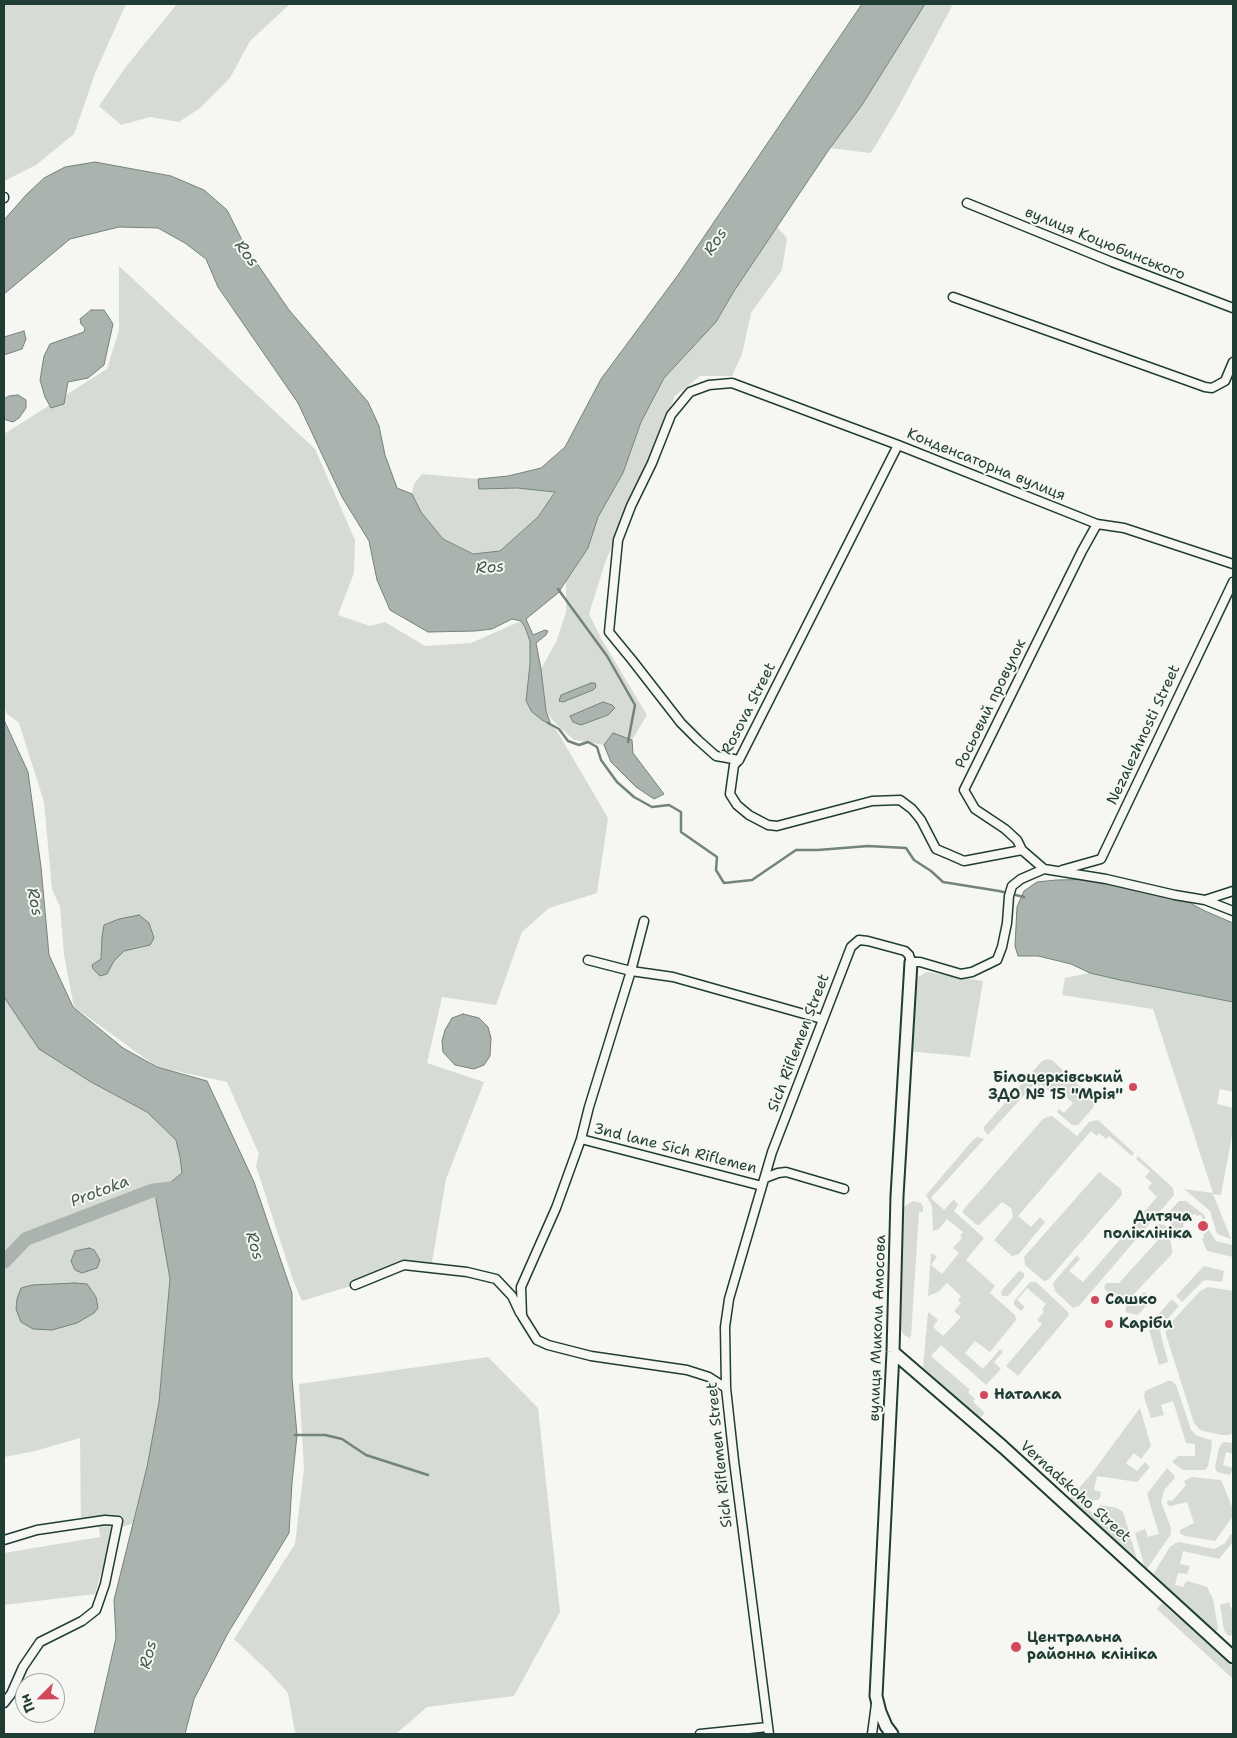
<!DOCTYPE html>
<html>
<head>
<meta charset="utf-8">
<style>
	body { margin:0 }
	#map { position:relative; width:1237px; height:1738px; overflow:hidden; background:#f6f6f2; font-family:"Shantell Sans",sans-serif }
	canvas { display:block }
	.frame { position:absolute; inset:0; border:5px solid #1f3d34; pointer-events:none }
	.north { position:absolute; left:15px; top:1673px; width:50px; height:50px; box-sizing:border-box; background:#f6f6f2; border:1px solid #a0aca6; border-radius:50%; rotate:247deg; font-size:14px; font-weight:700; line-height:20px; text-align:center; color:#1f3d34 }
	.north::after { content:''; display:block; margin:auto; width:18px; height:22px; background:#d1495b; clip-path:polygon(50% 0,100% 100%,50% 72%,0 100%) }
</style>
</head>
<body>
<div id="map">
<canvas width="1237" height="1738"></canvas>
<div class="frame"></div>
<div class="north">Пн</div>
</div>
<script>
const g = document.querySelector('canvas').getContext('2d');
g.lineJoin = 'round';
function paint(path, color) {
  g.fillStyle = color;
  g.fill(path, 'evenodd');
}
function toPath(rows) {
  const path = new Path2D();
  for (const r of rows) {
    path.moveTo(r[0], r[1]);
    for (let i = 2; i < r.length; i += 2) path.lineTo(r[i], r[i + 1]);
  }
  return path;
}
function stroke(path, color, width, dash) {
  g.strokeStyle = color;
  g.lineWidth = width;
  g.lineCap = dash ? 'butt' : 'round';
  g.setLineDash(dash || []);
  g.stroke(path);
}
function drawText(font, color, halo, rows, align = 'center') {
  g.font = font + ' "Shantell Sans",sans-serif';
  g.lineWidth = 4;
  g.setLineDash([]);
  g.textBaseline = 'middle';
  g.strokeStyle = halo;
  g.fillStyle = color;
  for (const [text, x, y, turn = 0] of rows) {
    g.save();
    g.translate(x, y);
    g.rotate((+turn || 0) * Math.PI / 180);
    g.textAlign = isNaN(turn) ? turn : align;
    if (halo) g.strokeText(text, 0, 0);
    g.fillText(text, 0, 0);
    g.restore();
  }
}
const green = toPath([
	[4,4,126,4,96,71,74,134,36,165,4,181],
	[177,4,290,4,250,41,230,78,200,108,179,122,150,117,121,125,99,106,125,68],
	[925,4,953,4,899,106,874,148,870,153,830,148,862,105],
	[777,227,787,238,782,270,751,313,742,354,732,376,700,376,675,396,605,563,589,614,602,640,647,715,632,740,613,733,604,745,574,740,554,722,546,711,541,669,557,640,566,612,566,581,588,548,598,517,623,473,641,422,664,378,716,322,734,291],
	[119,266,315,449,355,540,354,573,338,615,370,626,385,622,425,646,471,643,521,621,525,627,530,641,530,664,526,701,542,720,551,725,557,731,608,818,597,893,549,908,522,932,496,1005,442,997,427,1063,484,1082,446,1179,431,1268,399,1271,302,1301,293,1280,256,1166,259,1154,227,1082,157,1067,74,1007,64,955,60,907,52,889,44,802,19,723,6,713,4,701,4,434,107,369,119,330],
	[422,474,478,479,480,489,517,488,555,491,538,517,501,551,473,554,443,539,421,512,412,494,414,484],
	[927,972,983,981,970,1057,908,1051,913,985,916,978],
	[1090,973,1120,980,1233,1002,1233,1092,1220,1089,1217,1104,1233,1108,1233,1130,1221,1195,1213,1194,1231,1239,1217,1234,1210,1211,1184,1189,1213,1193,1153,1009,1062,995,1065,978],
	[4,997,40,1049,91,1082,147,1112,176,1140,180,1157,182,1173,166,1186,156,1199,170,1279,159,1402,147,1467,132,1524,114,1529,95,1594,4,1605,4,1553,100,1537,99,1527,81,1528,80,1438,35,1451,4,1457],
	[1046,1059,1052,1060,1092,1098,1094,1103,1093,1108,1078,1125,1072,1125,1057,1112,1059,1109,1064,1113,1073,1103,1055,1087,1050,1092,1041,1084,1039,1086,1035,1083,988,1135,984,1130,984,1127,1041,1062],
	[1052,1116,1077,1136,1089,1122,1098,1120,1134,1153,1132,1156,1109,1136,1106,1139,1099,1133,1097,1136,1091,1131,1018,1216,1031,1227,1040,1217,1045,1222,1019,1254,1012,1256,994,1240,1013,1217,1011,1208,1002,1202,979,1225,977,1225,963,1213,963,1210,1043,1119,1047,1117],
	[977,1137,984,1139,931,1198,944,1210,954,1199,958,1205,954,1211,984,1238,966,1260,995,1286,990,1293,1015,1315,1016,1320,990,1352,975,1341,965,1353,983,1369,1000,1349,1003,1352,994,1362,1001,1369,986,1385,941,1345,931,1356,970,1390,968,1392,975,1399,973,1402,985,1413,979,1419,924,1372,923,1368,928,1312,938,1320,933,1327,943,1336,961,1317,954,1311,961,1303,958,1300,961,1296,947,1283,938,1292,928,1296,931,1253,937,1257,931,1265,942,1274,959,1253,953,1248,962,1238,960,1236,963,1232,947,1219,939,1229,933,1231,932,1206,926,1195,972,1141],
	[1138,1156,1173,1188,1174,1195,1079,1306,1073,1308,1055,1291,1053,1283,1077,1255,1080,1259,1069,1271,1083,1282,1157,1197,1148,1188,1152,1183,1145,1177,1150,1171,1136,1159],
	[1099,1172,1121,1189,1122,1195,1048,1280,1044,1281,1025,1265,1024,1257],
	[913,1201,921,1203,923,1207,923,1212,919,1212,911,1336,909,1338,903,1334,901,1329,899,1297,902,1213,905,1206],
	[1179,1201,1186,1201,1203,1214,1205,1216,1205,1222,1204,1224,1201,1215,1197,1216,1196,1214,1189,1216,1189,1219,1183,1224,1184,1227,1180,1228,1181,1232,1174,1233,1169,1212],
	[1158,1224,1165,1225,1167,1228,1172,1248,1172,1254,1132,1296,1126,1297,1107,1292,1104,1288,1106,1283,1119,1283,1160,1238,1152,1230],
	[1207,1227,1216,1241,1233,1245,1233,1257,1207,1251,1202,1239,1204,1238,1203,1234,1206,1233,1205,1228],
	[1204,1266,1224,1271,1222,1282,1207,1280,1203,1281,1182,1302,1176,1296],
	[1019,1271,1024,1273,1024,1277,1008,1296,1002,1296,1001,1291],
	[1030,1282,1036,1282,1068,1312,1069,1315,1018,1376,1006,1366,1042,1324,1037,1320,1044,1312,1042,1309,1046,1304,1027,1288,1017,1300,1025,1307,1021,1311,1014,1305,1014,1301],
	[1208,1287,1233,1291,1233,1433,1229,1435,1222,1435,1203,1431,1199,1429,1194,1423,1166,1335,1166,1331,1168,1326,1200,1291],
	[1144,1292,1152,1299,1138,1315,1125,1312,1127,1303,1135,1301],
	[1172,1299,1179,1306,1161,1326,1160,1331,1168,1362,1159,1365,1148,1326],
	[488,1357,538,1408,560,1612,514,1696,427,1707,396,1734,298,1734,295,1732,288,1693,267,1670,234,1639,295,1544,304,1468,299,1384],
	[1168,1381,1172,1381,1176,1385,1191,1430,1197,1436,1211,1440,1212,1445,1208,1466,1205,1470,1183,1470,1172,1462,1178,1456,1195,1456,1195,1444,1186,1443,1173,1401,1161,1405,1164,1415,1151,1418,1144,1397,1145,1391],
	[1140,1408,1151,1446,1141,1459,1134,1453,1126,1463,1137,1471,1145,1462,1150,1467,1137,1482,1097,1476,1094,1490,1101,1492,1100,1497,1098,1500,1090,1500,1089,1511,1095,1512,1100,1505,1117,1508,1123,1512,1138,1562,1136,1561,1068,1501,1092,1473],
	[1225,1442,1233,1443,1233,1454,1226,1452,1223,1465,1233,1468,1230,1475,1217,1472,1215,1467,1219,1448,1222,1443],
	[1167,1468,1174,1475,1175,1478,1164,1490,1161,1502,1171,1528,1171,1534,1147,1569,1145,1568,1135,1533,1145,1529,1148,1537,1159,1534,1147,1494],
	[1192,1477,1221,1480,1233,1509,1233,1516,1215,1541,1185,1536,1180,1533,1180,1530,1194,1523,1187,1502,1171,1506,1169,1506,1167,1503,1168,1500,1172,1501,1186,1485,1184,1481],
	[1231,1534,1233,1536,1233,1542,1219,1559,1183,1551,1180,1564,1190,1566,1187,1574,1178,1573,1175,1585,1183,1587,1186,1582,1188,1581,1207,1587,1213,1599,1218,1628,1218,1630,1213,1632,1152,1576,1170,1547,1176,1543,1179,1542,1214,1549,1224,1544],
	[1229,1602,1233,1613,1233,1634,1230,1636,1227,1635,1224,1630,1220,1605],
	[1162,1603,1233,1667,1233,1679,1157,1609]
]);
const water = toPath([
	[862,4,925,4,862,105,830,148,734,291,716,322,664,378,641,422,623,473,598,517,588,548,558,593,526,619,533,635,545,630,548,631,546,635,536,643,541,669,546,711,551,725,542,720,532,712,526,701,530,664,530,641,525,627,521,621,512,619,492,629,475,631,428,632,390,610,377,580,369,541,342,497,298,403,218,287,206,259,185,243,158,228,119,227,70,239,4,294,4,220,26,195,44,178,65,167,95,162,171,176,204,190,227,210,245,246,289,310,368,402,379,426,385,455,397,488,412,494,421,512,443,539,473,554,500,551,538,517,555,492,517,488,479,489,478,479,508,476,541,468,565,447,601,379,678,275,862,4],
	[91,310,104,310,113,324,104,365,88,378,68,382,64,404,51,408,45,397,40,380,44,356,50,344,84,332,85,328,81,324,80,319,91,310],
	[24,331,26,339,22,349,4,355,4,337,24,331],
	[18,395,26,400,26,408,19,418,13,422,6,420,4,418,4,399,9,396,18,395],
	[591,683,595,683,596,687,593,690,563,702,559,701,561,695,591,683],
	[603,702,612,705,615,708,608,715,581,725,573,722,570,716,603,702],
	[4,720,28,772,41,867,49,955,73,1007,123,1048,157,1067,207,1081,254,1182,292,1293,292,1378,297,1435,292,1483,289,1533,228,1633,194,1699,185,1734,94,1734,116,1638,114,1600,147,1467,159,1402,170,1279,156,1199,166,1186,182,1173,180,1157,176,1140,147,1112,91,1082,39,1049,4,997,4,720],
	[613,733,632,740,633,753,664,794,654,799,636,787,611,762,604,745,613,733],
	[1106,879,1175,895,1205,911,1233,923,1233,1002,1120,980,1090,973,1071,964,1038,956,1018,956,1015,946,1017,907,1024,891,1037,882,1056,880,1106,879],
	[139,915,149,923,154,938,150,945,124,951,114,961,107,974,100,976,93,969,92,965,101,959,102,937,104,925,119,919,139,915],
	[463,1014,479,1018,488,1027,491,1038,490,1056,484,1065,474,1069,455,1065,443,1052,442,1041,445,1030,452,1018,463,1014],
	[89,1248,94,1250,100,1260,97,1268,82,1273,75,1270,71,1261,75,1251,89,1248],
	[75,1283,87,1284,96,1297,98,1308,94,1313,77,1323,52,1330,33,1329,21,1322,16,1309,17,1299,21,1288,32,1285,75,1283]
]);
const stream = toPath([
	[558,589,607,656,635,705,628,742],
	[548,723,559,729,568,741,579,745,588,742,597,747,601,760,617,782,634,797,652,807,669,805,681,812,681,832,717,857,716,870,724,883,752,880,796,850,818,850,868,846,906,848,914,860,931,871,943,882,999,891,1024,897],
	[295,1435,325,1435,342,1439,366,1455,428,1475]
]);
const river = toPath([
	[4,1262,26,1239,151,1191,181,1187]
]);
const street = toPath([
	[4,197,4,198],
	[967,203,1112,262,1233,308],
	[953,297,1205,387,1212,388,1225,381,1233,362],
	[898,445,739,760,734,765,730,794,737,805,749,815,768,825,777,826,872,801,900,800,912,809,921,820,936,849,948,854,964,861,1022,850],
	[739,760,716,756,698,740,681,723,632,660,609,632,618,540,631,506,652,463,671,415,690,392,709,385,732,383,898,445,1097,524,1124,528,1233,564],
	[1044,869,1022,850,1017,840,1005,829,975,809,964,790,1082,551,1097,524],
	[1062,870,1101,859,1233,582],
	[1205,900,1233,891],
	[644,921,631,971,589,1107,581,1139,556,1208,521,1287,522,1316,537,1340,548,1345,591,1356,687,1370,709,1377,726,1388],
	[588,960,631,971,673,977,822,1019],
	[581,1139,762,1186],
	[765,1178,778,1173,786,1172,844,1189],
	[355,1285,404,1265,467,1272,496,1279,512,1296,520,1313],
	[4,1540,37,1530,105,1520,118,1521,105,1584,96,1610,82,1621,40,1642,23,1667,11,1694,4,1703],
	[700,1734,768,1727],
	[769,1734,734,1461,726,1388,725,1327,729,1299,772,1152,851,947,859,940,868,941,905,951,909,955,911,962,920,962,961,974,972,972,997,960,1002,947,1007,923,1009,896,1012,886,1021,879,1044,869,1106,879,1175,895,1205,900,1233,911],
	[872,1734,876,1704]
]);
const secondary = toPath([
	[893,1352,1003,1447,1233,1657],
	[892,1734,886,1726,880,1712,876,1696,893,1352,897,1196,911,962]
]);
const markers = [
	[1133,1087,5,"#d1495b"],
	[1203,1226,6,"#d1495b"],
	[1095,1300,5,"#d1495b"],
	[1109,1324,5,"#d1495b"],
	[984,1395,5,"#d1495b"],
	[1016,1647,6,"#d1495b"]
];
const streetNames = [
	["вулиця Коцюбинського",1105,244,22],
	["Конденсаторна вулиця",986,465,22],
	["Росьовий провулок",991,704,-64],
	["Rosova Street",749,709,-63],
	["Nezalezhnosti Street",1144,735,-65],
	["Sich Riflemen Street",799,1043,-69],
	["3nd lane Sich Riflemen",675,1149,14],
	["вулиця Миколи Амосова",878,1328,-88],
	["Sich Riflemen Street",720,1455,-96],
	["Vernadskoho Street",1075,1492,42]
];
const poiNames = [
	["Білоцерківський",1123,1078,"right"],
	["ЗДО № 15 \"Мрія\"",1123,1095,"right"],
	["Дитяча",1192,1217,"right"],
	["поліклініка",1192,1234,"right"],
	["Сашко",1105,1300],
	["Каріби",1119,1324],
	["Наталка",994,1395],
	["Центральна",1027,1638],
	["районна клініка",1027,1655]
];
const waterNames = [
	["Ros",716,242,-56],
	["Ros",246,254,52],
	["Ros",490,568,-4],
	["Ros",34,902,78],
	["Protoka",100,1192,-21],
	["Ros",254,1246,73],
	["Ros",149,1655,-76]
];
paint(green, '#d6dbd6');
paint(water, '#aab3ae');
stroke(water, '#72847d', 1);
stroke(stream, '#72847d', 2.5);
stroke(river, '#aab3ae', 14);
stroke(street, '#1f3d34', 11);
stroke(secondary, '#1f3d34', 15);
stroke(street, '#f6f6f2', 8);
stroke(secondary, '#f6f6f2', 11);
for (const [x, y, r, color] of markers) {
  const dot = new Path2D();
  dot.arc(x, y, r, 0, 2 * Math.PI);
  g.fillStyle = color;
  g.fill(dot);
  stroke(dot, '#f6f6f2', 2);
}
drawText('15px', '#1f3d34', '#f6f6f2', streetNames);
drawText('bold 15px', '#1f3d34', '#f6f6f2', poiNames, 'left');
drawText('italic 16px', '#425a52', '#f6f6f2', waterNames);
</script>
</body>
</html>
